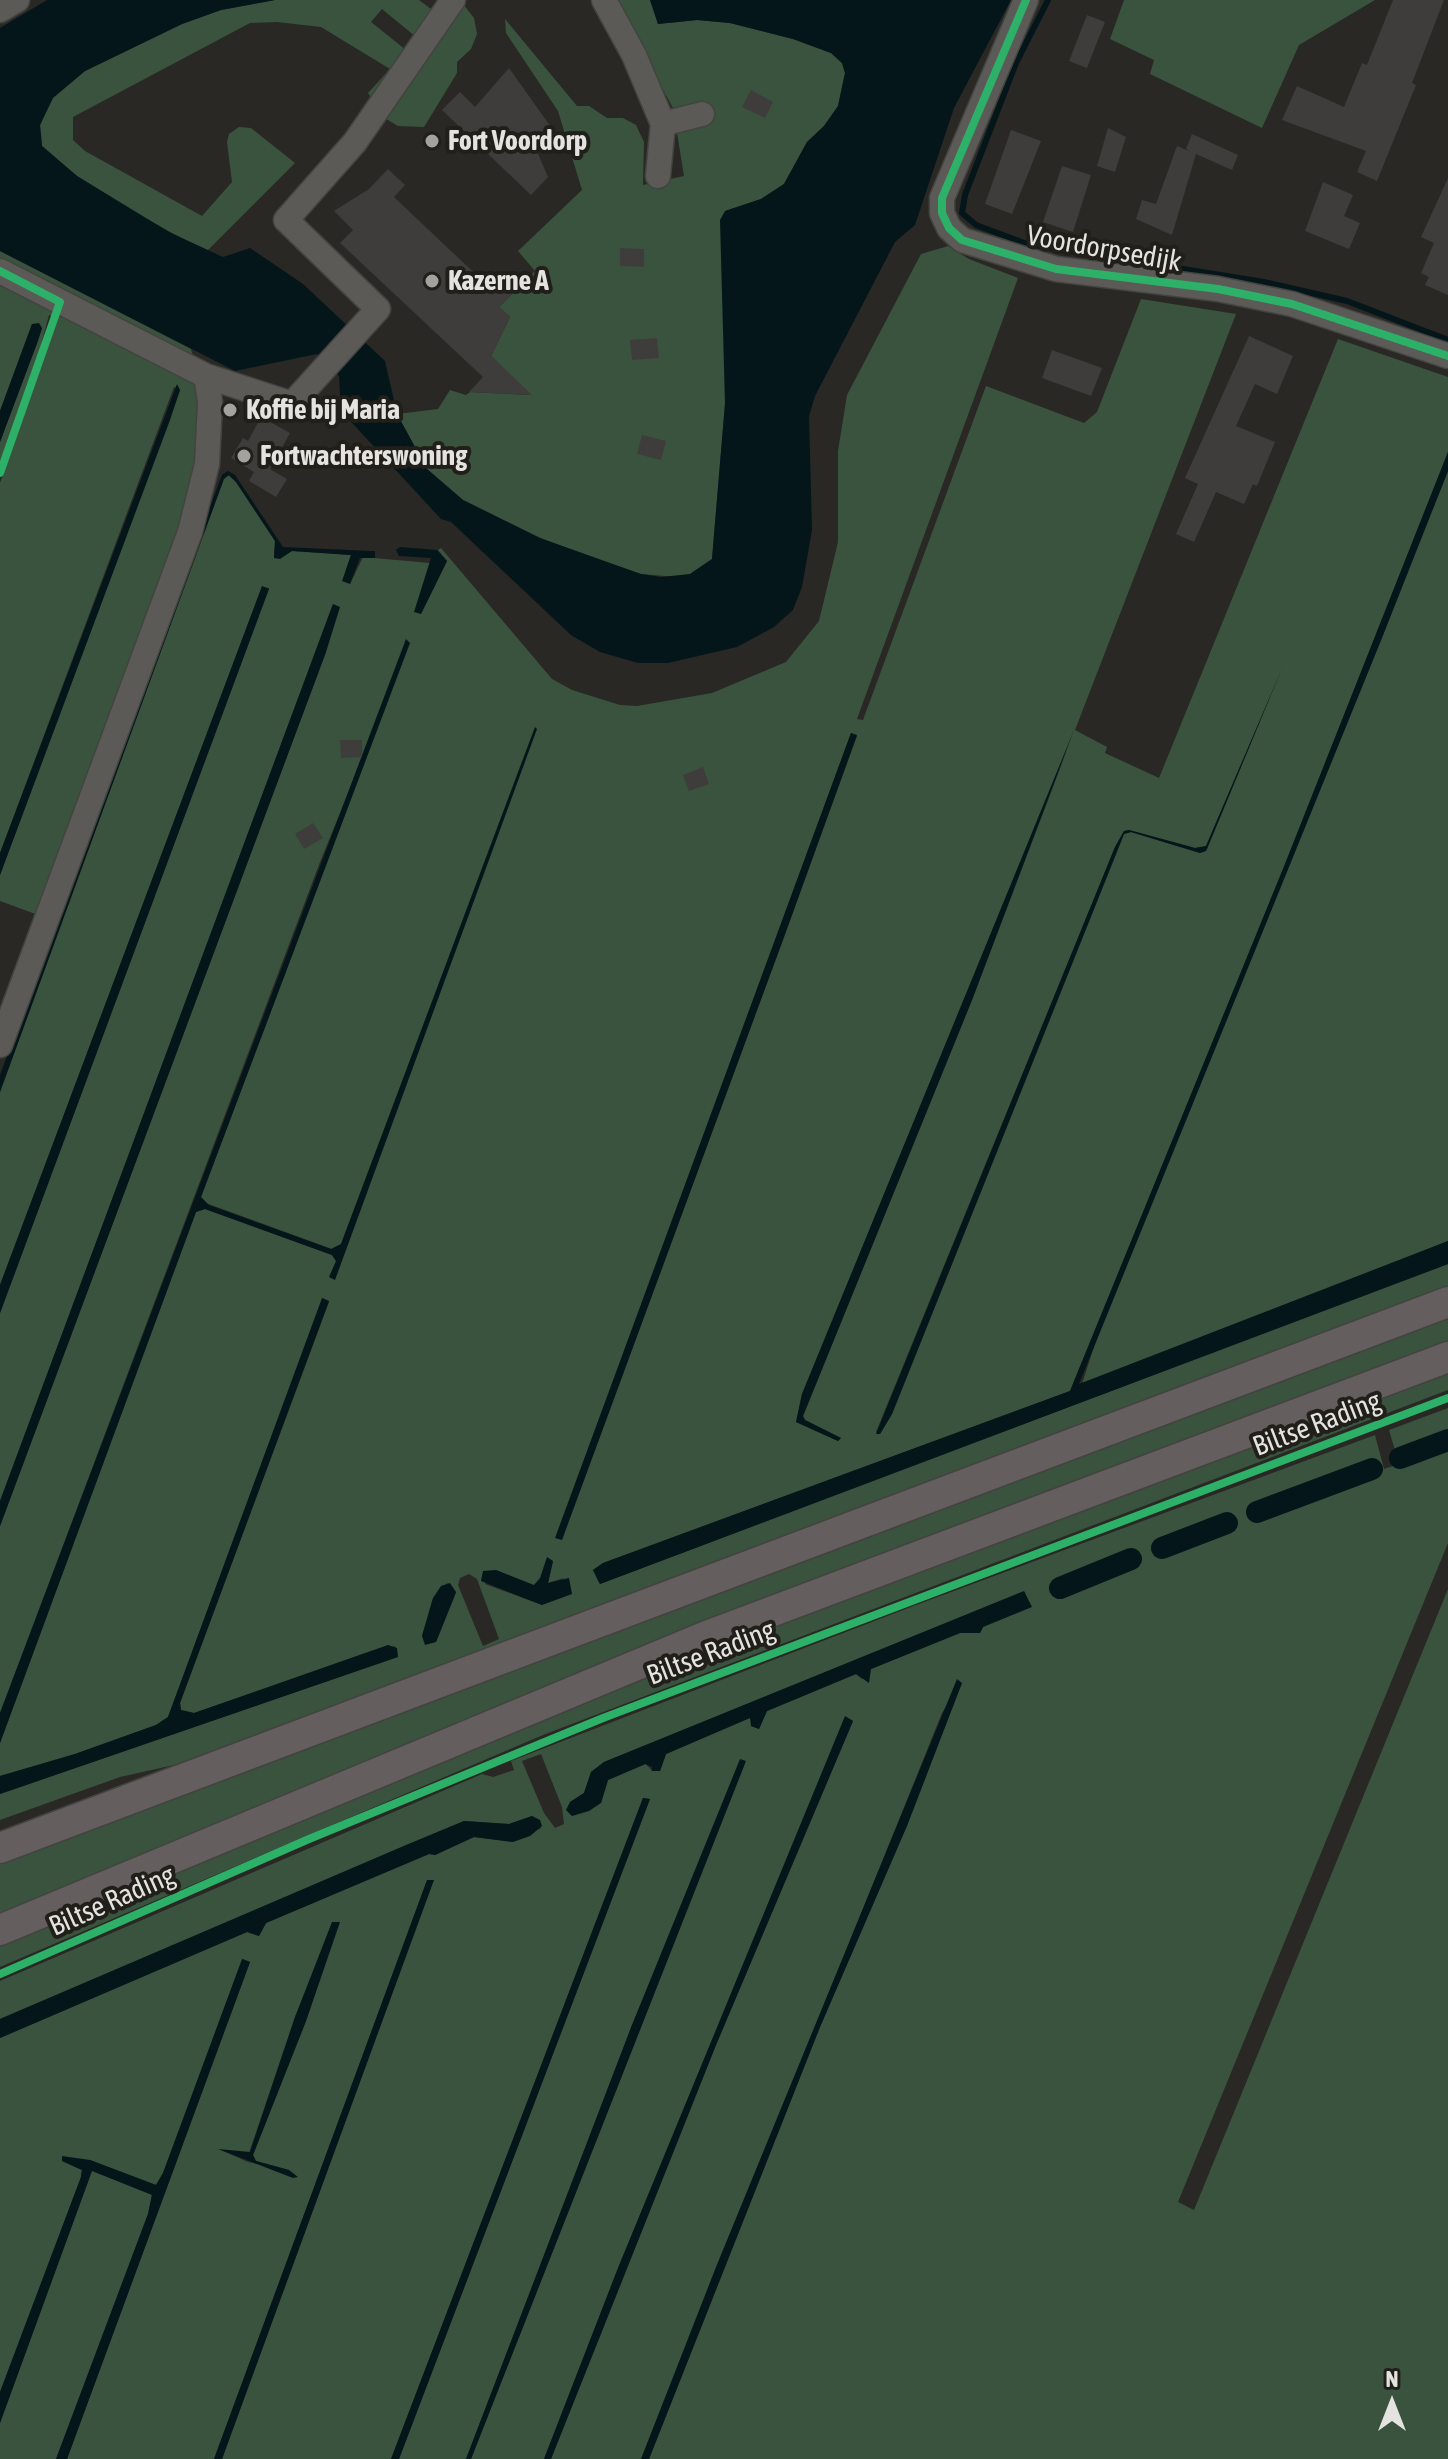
<!DOCTYPE html>
<html>
<head>
<meta charset="utf-8">
<style>
	body { margin:0 }
	#map { position:relative; width:1448px; height:2459px; overflow:hidden; background:#292824; font-family:"Asap Condensed",sans-serif }
	canvas { display:block }
	.north { position:absolute; left:1352px; top:2363px; width:80px; height:80px; -webkit-text-stroke:6px #211f19; paint-order:stroke; rotate:0deg; font-size:22px; font-weight:700; line-height:32px; text-align:center; color:#e5e3df }
	.north::after { content:''; display:block; margin:auto; width:28px; height:36px; background:#e5e3df; clip-path:polygon(50% 0,100% 100%,50% 72%,0 100%) }
</style>
</head>
<body>
<div id="map">
<canvas width="1448" height="2459"></canvas>
<div class="north">N</div>
</div>
<script>
const g = document.querySelector('canvas').getContext('2d');
g.lineJoin = 'round';
function paint(path, color) {
  g.fillStyle = color;
  g.fill(path, 'evenodd');
}
function toPath(rows) {
  const path = new Path2D();
  for (const r of rows) {
    path.moveTo(r[0], r[1]);
    for (let i = 2; i < r.length; i += 2) path.lineTo(r[i], r[i + 1]);
  }
  return path;
}
function stroke(path, color, width, dash) {
  g.strokeStyle = color;
  g.lineWidth = width;
  g.lineCap = dash ? 'butt' : 'round';
  g.setLineDash(dash || []);
  g.stroke(path);
}
function drawText(font, color, halo, rows, align = 'center') {
  g.font = font + ' "Asap Condensed",sans-serif';
  g.lineWidth = 8;
  g.setLineDash([]);
  g.textBaseline = 'middle';
  g.strokeStyle = halo;
  g.fillStyle = color;
  for (const [text, x, y, turn = 0] of rows) {
    g.save();
    g.translate(x, y);
    g.rotate((+turn || 0) * Math.PI / 180);
    g.textAlign = isNaN(turn) ? turn : align;
    if (halo) g.strokeText(text, 0, 0);
    g.fillText(text, 0, 0);
    g.restore();
  }
}
const green = toPath([
	[275,0,419,0,435,12,460,0,474,18,477,34,471,49,457,62,457,73,424,127,398,126,383,117,368,93,390,69,321,27,277,22,250,23,73,117,73,140,85,151,202,216,232,182,227,142,229,134,239,127,251,128,295,163,206,252,122,205,77,176,42,146,40,125,53,97,85,71,182,24,221,10],
	[382,9,416,37,406,50,371,22],
	[614,0,650,0,658,24,697,20,730,23,793,39,831,53,842,63,845,73,838,106,824,126,807,142,784,184,761,199,725,211,725,404,712,559,690,574,677,577,641,574,606,563,540,538,463,500,427,469,397,414,438,409,450,390,466,395,470,392,531,395,491,356,510,317,499,307,535,271,518,251,582,190,558,111,506,33,505,19,577,106,589,106,607,118,623,118,636,125,644,142,643,185,684,176,673,108],
	[1124,0,1375,0,1299,45,1262,128,1150,74,1154,60,1110,39],
	[948,246,969,259,1018,278,857,719,863,720,986,386,1084,423,1097,412,1141,299,1236,314,1075,730,1107,747,1105,753,1159,778,1338,339,1448,377,1448,452,1285,864,1070,1391,603,1563,593,1570,598,1581,600,1584,1448,1264,1448,1288,201,1759,120,1777,0,1820,0,1794,397,1657,395,1646,194,1713,181,1710,180,1703,329,1302,323,1298,168,1717,156,1725,75,1754,0,1776,0,1743,196,1212,205,1209,332,1255,336,1261,535,727,341,1244,332,1249,203,1202,201,1197,410,641,320,862,0,1713,0,1526,326,652,333,604,0,1501,0,1313,269,588,262,587,0,1285,0,1092,223,479,228,475,236,482,275,541,274,557,292,551,351,555,346,570,350,584,363,557,430,563,421,614,447,561,438,550,441,548,552,679,572,690,620,705,637,706,712,693,786,662,819,621,838,542,838,451,847,395,921,254],
	[1270,697,1207,849,1200,853,1131,832,1124,834,892,1414,880,1434,876,1432,1115,847,1124,831,1129,830,1195,848,1206,846],
	[851,733,857,736,784,937,562,1539,556,1538],
	[1069,745,972,1000,803,1416,805,1420,841,1438,838,1441,796,1422,802,1394],
	[553,1561,548,1583,564,1578,542,1605,485,1584,496,1570,531,1586,537,1584],
	[469,1574,477,1579,499,1639,483,1646,458,1585,460,1578],
	[447,1583,456,1593,436,1642,422,1636,433,1599],
	[0,251,191,349,202,387,197,478,41,916,0,901,0,875,180,390,174,387,0,853,0,483,58,318,49,315,32,378,0,462,0,442,42,328,32,324,0,411],
	[1448,471,1448,1241,1081,1387,1099,1331],
	[1448,1316,1448,1342,651,1645,0,1916,0,1863],
	[1448,1370,1448,1390,543,1735,0,1967,0,1945,202,1859,708,1651],
	[1448,1408,1448,1543,1178,2202,1194,2210,1448,1589,1448,2459,649,2459,820,2027,907,1825,962,1682,942,1713,641,2459,551,2459,716,2045,853,1721,846,1717,618,2268,544,2459,471,2459,745,1762,632,2025,466,2459,399,2459,650,1799,643,1798,391,2459,222,2459,433,1880,427,1881,214,2459,67,2459,250,1962,243,1959,163,2173,156,2185,90,2160,62,2161,82,2170,81,2177,0,2392,0,2038,247,1932,259,1936,266,1923,429,1854,435,1855,474,1837,513,1842,541,1828,532,1816,509,1824,464,1821,0,2019,0,1981,482,1774,493,1777,514,1770,511,1761,916,1605,1375,1435,1384,1469,1399,1464,1389,1430],
	[1023,1592,1026,1593,983,1627,980,1633,960,1633,871,1669,862,1679,856,1674,767,1711,759,1729,751,1726,751,1717,666,1754,660,1771,652,1771,646,1764,608,1780,601,1803,570,1802,584,1793,591,1772,604,1762],
	[541,1754,562,1807,564,1824,555,1828,544,1813,522,1761],
	[339,1922,306,2021,253,2155,256,2161,289,2170,248,2162,221,2150,249,2153,295,2017],
	[92,2170,152,2194,148,2214,56,2459,0,2459,0,2423]
]);
const water = toPath([
	[47,0,309,0,275,0,221,10,182,24,85,71,53,98,40,125,42,146,77,176,169,232,223,257,250,248,303,284,385,361,397,414,427,469,463,500,540,538,641,574,661,577,690,574,712,559,725,404,720,220,725,211,761,199,784,184,807,142,824,126,838,106,845,73,842,63,831,53,793,39,730,23,697,20,658,24,650,0,1011,0,954,108,915,225,895,242,815,396,809,416,812,530,802,587,793,610,774,627,737,647,668,663,638,663,600,652,571,635,451,522,441,519,341,411,339,376,317,354,235,371,0,251,0,28],
	[39,323,42,328,38,341,0,442,0,411,32,324],
	[177,384,180,390,170,420,0,875,0,853],
	[1448,452,1448,471,1382,638,1079,1384,1448,1241,1448,1264,600,1584,593,1570,603,1563,1070,1391,1285,864],
	[228,471,235,475,283,547,371,551,375,551,375,558,360,558,350,584,342,581,351,555,292,551,280,559,274,558,275,541,236,482,229,475,224,479,0,1092,0,1075,171,610,222,475],
	[400,547,437,550,447,561,421,614,414,612,431,558,399,556,396,550],
	[262,586,269,589,0,1313,0,1285],
	[333,604,340,607,326,652,0,1526,0,1501],
	[406,639,410,643,201,1197,209,1205,331,1249,341,1244,535,727,537,729,335,1280,329,1277,336,1261,332,1255,205,1209,196,1212,0,1743,0,1713],
	[1283,666,1206,851,1200,853,1131,832,1124,834,892,1414,880,1434,876,1434,1115,847,1124,831,1129,830,1195,848,1206,846],
	[1074,730,972,1000,803,1416,805,1420,841,1438,838,1441,796,1422,802,1394],
	[851,733,857,735,784,937,562,1540,555,1538],
	[322,1298,329,1301,180,1703,181,1710,194,1713,388,1645,397,1648,398,1657,0,1794,0,1776,75,1754,156,1725,168,1717],
	[547,1557,553,1561,548,1583,569,1578,572,1594,542,1605,481,1581,483,1571,496,1570,534,1585,540,1578],
	[450,1583,456,1592,436,1642,425,1645,422,1636,433,1598,441,1586],
	[1024,1591,1032,1607,983,1627,980,1633,960,1633,871,1669,869,1683,856,1674,767,1711,759,1729,751,1726,750,1718,666,1754,660,1771,652,1771,652,1767,645,1764,608,1780,601,1803,589,1811,572,1816,566,1810,570,1802,584,1793,591,1772,604,1762],
	[957,1679,962,1683,907,1826,820,2027,649,2459,641,2459,716,2267],
	[845,1716,853,1721,716,2045,551,2459,544,2459,618,2268],
	[740,1759,746,1761,471,2459,466,2459,632,2025],
	[643,1798,650,1799,399,2459,391,2459],
	[532,1816,540,1820,542,1826,530,1836,513,1842,474,1837,435,1855,429,1854,266,1923,259,1936,247,1932,0,2038,0,2019,406,1845,464,1821,509,1824],
	[427,1880,434,1880,222,2459,214,2459],
	[332,1922,340,1922,306,2021,253,2155,256,2161,289,2170,298,2177,293,2178,218,2149,250,2152,295,2017],
	[242,1959,250,1962,67,2459,56,2459,148,2214,152,2195,92,2171,0,2423,0,2392,81,2177,82,2170,62,2161,62,2156,90,2160,156,2185,163,2173]
]);
const stream = toPath([
	[1048,0,1016,63,965,195,962,213,976,225,1027,244,1264,282,1347,301,1448,340]
]);
const canal = toPath([
	[1400,1458,1448,1440],
	[1257,1512,1372,1469],
	[1162,1548,1227,1523],
	[1060,1588,1131,1559]
]);
const building = toPath([
	[1393,0,1444,0,1412,83,1416,85,1377,181,1357,172,1366,151,1282,120,1297,86,1344,107,1362,63,1367,65],
	[1087,15,1105,22,1087,68,1069,61],
	[509,68,558,137,536,149,548,177,531,195,442,110,460,92,475,107],
	[751,90,773,102,765,118,742,107],
	[1108,128,1126,137,1115,172,1097,166],
	[1011,130,1041,141,1012,214,985,204],
	[1192,134,1238,155,1232,170,1196,154,1172,235,1136,219,1142,200,1156,204,1177,146,1191,152,1186,149],
	[1062,166,1091,175,1073,232,1043,222],
	[388,169,405,185,394,197,487,285,495,276,513,293,499,307,510,317,491,356,532,395,469,392,483,377,340,243,353,230,334,211,369,189],
	[1448,178,1448,295,1425,285,1429,277,1421,273,1434,243,1421,237],
	[1323,182,1353,195,1344,216,1360,223,1349,249,1305,231],
	[620,248,644,249,644,267,620,266],
	[1249,336,1293,356,1277,394,1255,384,1236,426,1275,442,1257,486,1253,484,1244,504,1216,492,1194,542,1176,534,1198,484,1185,478],
	[657,338,659,358,632,360,630,340],
	[1052,350,1102,368,1091,396,1042,378],
	[261,417,290,433,270,469,287,479,276,497,249,481,254,472,231,458,243,438,248,441],
	[642,435,666,441,661,460,637,454],
	[340,740,362,740,362,757,341,758],
	[703,767,709,784,689,791,683,775],
	[313,823,323,838,304,849,295,834]
]);
const minor = toPath([
	[604,0,634,55,663,124,658,176],
	[1026,0,942,198,942,213,949,228,962,240,1056,269,1218,289,1292,304,1448,356],
	[0,10,17,0],
	[663,124,702,114],
	[0,271,206,376,292,404,378,309,286,220,355,142,453,0],
	[0,1045,190,532,207,464,210,402,206,376]
]);
const major = toPath([
	[0,1848,1448,1302],
	[0,1930,704,1637,1448,1357]
]);
const cycleway = toPath([
	[1026,0,942,198,942,213,949,228,962,240,1056,269,1218,289,1292,304,1448,356],
	[0,271,60,302,0,473],
	[0,1974,309,1839,603,1718,1448,1398]
]);
const markers = [
	[432,141,8,"#a3a29e"],
	[432,281,8,"#a3a29e"],
	[230,410,8,"#a3a29e"],
	[244,456,8,"#a3a29e"]
];
const poiNames = [
	["Fort Voordorp",448,141],
	["Kazerne A",448,281],
	["Koffie bij Maria",246,410],
	["Fortwachterswoning",260,456]
];
const streetNames = [
	["Voordorpsedijk",1104,249,10],
	["Biltse Rading",1317,1424,-21],
	["Biltse Rading",711,1653,-21],
	["Biltse Rading",112,1901,-24]
];
paint(green, '#3a533e');
paint(water, '#04161a');
stroke(stream, '#04161a', 6);
stroke(canal, '#04161a', 22);
paint(building, '#3f3d3b');
stroke(minor, '#434340', 27);
stroke(major, '#434340', 33);
stroke(minor, '#5b5a57', 24);
stroke(major, '#655e5e', 30);
stroke(cycleway, '#2db169', 8);
for (const [x, y, r, color] of markers) {
  const dot = new Path2D();
  dot.arc(x, y, r, 0, 2 * Math.PI);
  g.fillStyle = color;
  g.fill(dot);
  stroke(dot, '#211f19', 3);
}
drawText('bold 28px', '#e5e3df', '#211f19', poiNames, 'left');
drawText('28px', '#e5e3df', '#211f19', streetNames);
</script>
</body>
</html>
